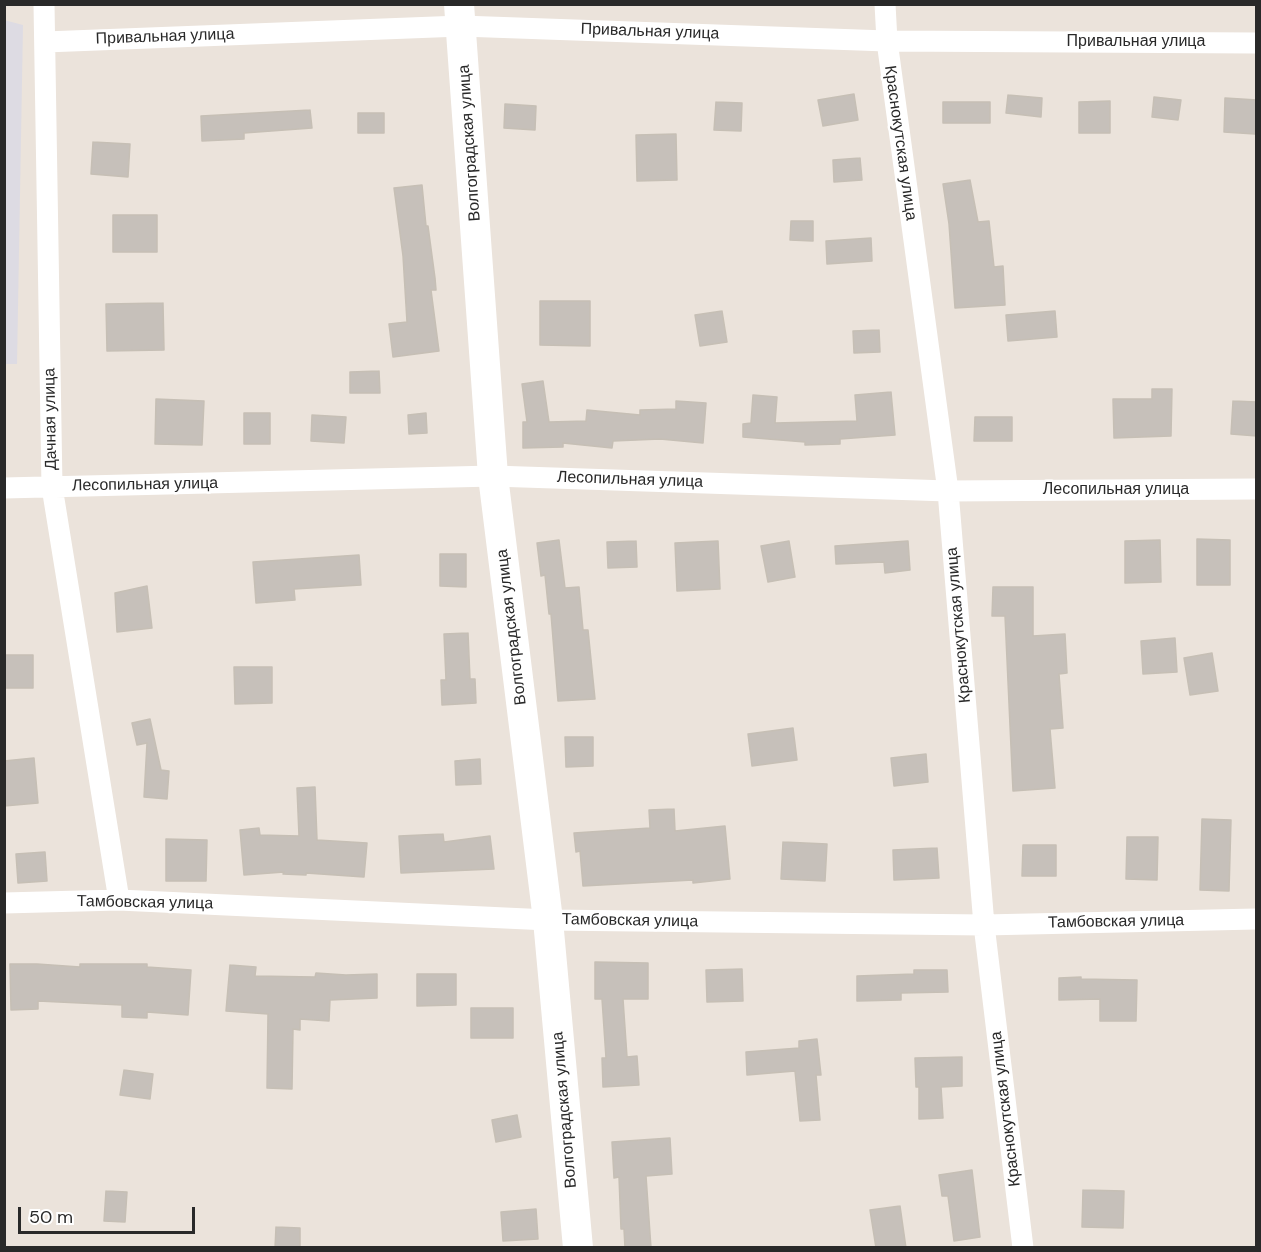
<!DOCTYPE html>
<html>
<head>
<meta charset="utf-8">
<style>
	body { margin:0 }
	#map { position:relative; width:1261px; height:1252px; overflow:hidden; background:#ebe3db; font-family:"DM Sans",sans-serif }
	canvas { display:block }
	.frame { position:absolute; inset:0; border:6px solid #292929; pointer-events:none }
	.scale { position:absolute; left:18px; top:1207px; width:177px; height:27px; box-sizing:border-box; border:3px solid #292929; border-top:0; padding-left:8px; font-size:18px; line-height:21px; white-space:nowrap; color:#292929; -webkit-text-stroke:4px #fff; paint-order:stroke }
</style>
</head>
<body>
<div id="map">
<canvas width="1261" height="1252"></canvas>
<div class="frame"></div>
<div class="scale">50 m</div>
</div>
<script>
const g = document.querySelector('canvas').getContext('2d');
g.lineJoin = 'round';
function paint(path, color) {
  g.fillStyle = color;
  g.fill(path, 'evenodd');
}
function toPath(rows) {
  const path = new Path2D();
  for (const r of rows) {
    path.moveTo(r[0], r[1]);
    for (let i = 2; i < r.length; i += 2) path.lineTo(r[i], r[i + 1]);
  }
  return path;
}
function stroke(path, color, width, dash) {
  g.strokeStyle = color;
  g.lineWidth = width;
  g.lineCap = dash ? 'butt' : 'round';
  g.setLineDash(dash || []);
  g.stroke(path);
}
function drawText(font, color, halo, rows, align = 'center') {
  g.font = font + ' "DM Sans",sans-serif';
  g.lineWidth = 5;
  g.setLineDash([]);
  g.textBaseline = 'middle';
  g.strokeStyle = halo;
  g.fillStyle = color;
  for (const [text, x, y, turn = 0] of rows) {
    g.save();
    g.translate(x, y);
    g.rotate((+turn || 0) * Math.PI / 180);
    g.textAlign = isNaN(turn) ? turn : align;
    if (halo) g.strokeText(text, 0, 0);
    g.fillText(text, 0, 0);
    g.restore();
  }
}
const industrial = toPath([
	[4,20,23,25,17,364,4,364]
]);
const building = toPath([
	[854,94,858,120,823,126,818,100,854,94],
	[1008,95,1042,98,1041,117,1006,113,1008,95],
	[1154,97,1181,100,1178,120,1152,117,1154,97],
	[1225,98,1257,100,1255,134,1224,132,1225,98],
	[1110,101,1110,133,1079,133,1079,102,1110,101],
	[716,102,742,103,741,131,714,130,716,102],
	[943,102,990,102,990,123,943,123,943,102],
	[505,104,536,106,535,130,504,128,505,104],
	[310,110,312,128,244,133,244,139,202,141,201,116,310,110],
	[358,113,384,113,384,133,358,133,358,113],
	[676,134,677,180,637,181,636,135,676,134],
	[93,142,130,144,128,177,91,174,93,142],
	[860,158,862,180,834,182,833,160,860,158],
	[970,180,978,222,989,221,994,267,1003,266,1005,305,955,308,949,224,943,184,970,180],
	[422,185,426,226,428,226,435,278,436,290,431,290,439,351,393,357,389,324,407,322,403,256,394,188,422,185],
	[113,215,157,215,157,252,113,252,113,215],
	[791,221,813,221,813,241,790,240,791,221],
	[871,238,872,261,827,264,826,241,871,238],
	[540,301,590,301,590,346,540,345,540,301],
	[163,303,164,350,107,351,106,304,163,303],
	[722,311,727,342,700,346,695,315,722,311],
	[1055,311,1057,337,1008,341,1006,315,1055,311],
	[879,330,880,352,854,353,853,331,879,330],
	[379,371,380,393,350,393,350,372,379,371],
	[543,381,549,422,586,421,587,410,640,415,640,410,676,409,676,401,706,403,703,443,660,439,613,441,612,448,563,443,563,447,523,448,523,422,527,422,522,384,543,381],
	[1152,389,1172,389,1171,436,1114,438,1113,399,1152,399,1152,389],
	[891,392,895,435,840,439,840,444,805,445,805,442,743,437,743,424,751,423,753,395,777,397,775,423,857,421,855,395,891,392],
	[156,399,204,401,202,445,155,444,156,399],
	[1233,401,1257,402,1257,436,1231,434,1233,401],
	[244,413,270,413,270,444,244,444,244,413],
	[426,413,427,433,409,434,408,415,426,413],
	[312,415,346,417,344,443,311,441,312,415],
	[975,417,1012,417,1012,441,974,441,975,417],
	[1197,539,1230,540,1230,585,1197,585,1197,539],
	[559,540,565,588,579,587,583,630,588,630,595,699,558,701,551,614,549,614,545,575,541,576,537,543,559,540],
	[1160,540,1161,582,1125,583,1125,541,1160,540],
	[636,541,637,567,608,568,607,542,636,541],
	[718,541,720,589,677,591,675,543,718,541],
	[789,541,795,577,768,582,761,546,789,541],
	[908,541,910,570,885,573,884,562,836,564,835,546,908,541],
	[440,554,466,554,466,587,440,586,440,554],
	[359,555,361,585,294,589,295,600,256,603,253,562,359,555],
	[147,586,152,628,117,632,115,593,147,586],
	[993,587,1033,587,1033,636,1065,634,1067,673,1059,674,1063,728,1050,729,1055,788,1013,791,1005,616,992,616,993,587],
	[468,633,470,679,475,679,476,703,442,705,441,680,446,680,444,634,468,633],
	[1175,638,1177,672,1143,674,1141,641,1175,638],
	[1212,653,1218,691,1190,695,1184,658,1212,653],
	[4,655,33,655,33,688,4,688,4,655],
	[234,667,272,667,272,703,235,704,234,667],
	[150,719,161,770,169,771,167,799,144,797,147,743,137,745,132,723,150,719],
	[793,728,797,760,752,766,748,734,793,728],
	[565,737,593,737,593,766,566,767,565,737],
	[926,754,928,782,894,786,891,758,926,754],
	[34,758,38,803,4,806,4,761,34,758],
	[480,759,481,784,456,785,455,761,480,759],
	[315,787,317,840,367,843,364,877,306,873,306,875,283,874,284,872,244,875,240,830,259,828,260,835,299,836,297,788,315,787],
	[674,809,675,831,725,826,730,879,693,883,693,880,583,886,580,851,576,852,574,833,650,828,649,810,674,809],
	[1202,819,1231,820,1229,891,1200,890,1202,819],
	[443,834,444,842,490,836,494,869,401,873,399,836,443,834],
	[1127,837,1158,837,1157,880,1126,879,1127,837],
	[166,839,207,840,206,881,166,881,166,839],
	[783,842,827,844,825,881,781,879,783,842],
	[1023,845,1056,845,1056,876,1022,876,1023,845],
	[937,848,939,878,894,880,893,850,937,848],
	[45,852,47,881,18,883,16,854,45,852],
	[595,962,648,963,648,999,623,999,627,1057,637,1056,639,1085,603,1087,602,1058,606,1058,602,999,595,999,595,962],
	[10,964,37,964,80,967,80,964,147,964,147,967,191,970,188,1015,147,1012,147,1018,122,1017,122,1005,38,1001,38,1009,11,1010,10,964],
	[230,965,256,967,255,976,315,977,316,973,346,975,377,974,377,998,330,1000,329,1021,300,1019,300,1030,293,1029,292,1089,267,1088,268,1014,226,1011,230,965],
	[742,969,743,1001,707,1002,706,970,742,969],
	[914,970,947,970,948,992,901,993,901,1000,857,1001,857,976,914,974,914,970],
	[417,974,456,974,456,1005,417,1006,417,974],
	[1081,977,1081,979,1137,980,1136,1021,1100,1021,1100,999,1059,1000,1059,978,1081,977],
	[471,1008,513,1008,513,1038,471,1038,471,1008],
	[817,1039,821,1075,816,1075,820,1120,800,1121,795,1071,747,1075,746,1052,799,1048,799,1041,817,1039],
	[962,1057,962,1086,941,1087,943,1118,919,1119,919,1087,916,1087,915,1058,962,1057],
	[124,1070,153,1074,150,1099,120,1095,124,1070],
	[517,1115,521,1137,496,1142,492,1120,517,1115],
	[670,1138,672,1174,646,1176,651,1248,625,1248,624,1229,621,1229,619,1177,614,1178,612,1142,670,1138],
	[972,1170,980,1237,954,1241,948,1196,942,1196,939,1175,972,1170],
	[1083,1190,1124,1191,1123,1228,1082,1227,1083,1190],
	[106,1191,127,1192,125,1222,104,1221,106,1191],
	[900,1206,906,1248,876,1248,870,1210,900,1206],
	[536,1209,538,1239,503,1241,501,1212,536,1209],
	[276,1227,300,1228,300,1248,275,1248,276,1227]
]);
const street = toPath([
	[44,4,52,487,119,900],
	[885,4,887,41,948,491,984,925,1023,1248],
	[45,42,461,26,887,41,1256,43],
	[4,488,493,476,948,491,1256,489],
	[4,903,119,900,548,920,984,925,1256,919]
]);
const secondary = toPath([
	[459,4,493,476,548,920,578,1248]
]);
const streetNames = [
	["Привальная улица",650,32,2],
	["Привальная улица",165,37,-2],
	["Привальная улица",1136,42],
	["Волгоградская улица",470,143,-94],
	["Краснокутская улица",900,143,82],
	["Дачная улица",51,419,-91],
	["Лесопильная улица",630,480,2],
	["Лесопильная улица",145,485,-1],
	["Лесопильная улица",1116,490],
	["Краснокутская улица",959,625,-95],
	["Волгоградская улица",512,627,-97],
	["Тамбовская улица",145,903,1],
	["Тамбовская улица",630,921,1],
	["Тамбовская улица",1116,922,-1],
	["Краснокутская улица",1006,1109,-97],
	["Волгоградская улица",565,1110,-95]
];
paint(industrial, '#dddbe3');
paint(building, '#c6c0ba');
stroke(building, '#c6bfb5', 1.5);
stroke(street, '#fff', 21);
stroke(secondary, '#fff', 30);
drawText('16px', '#292929', '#fff', streetNames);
</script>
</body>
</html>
